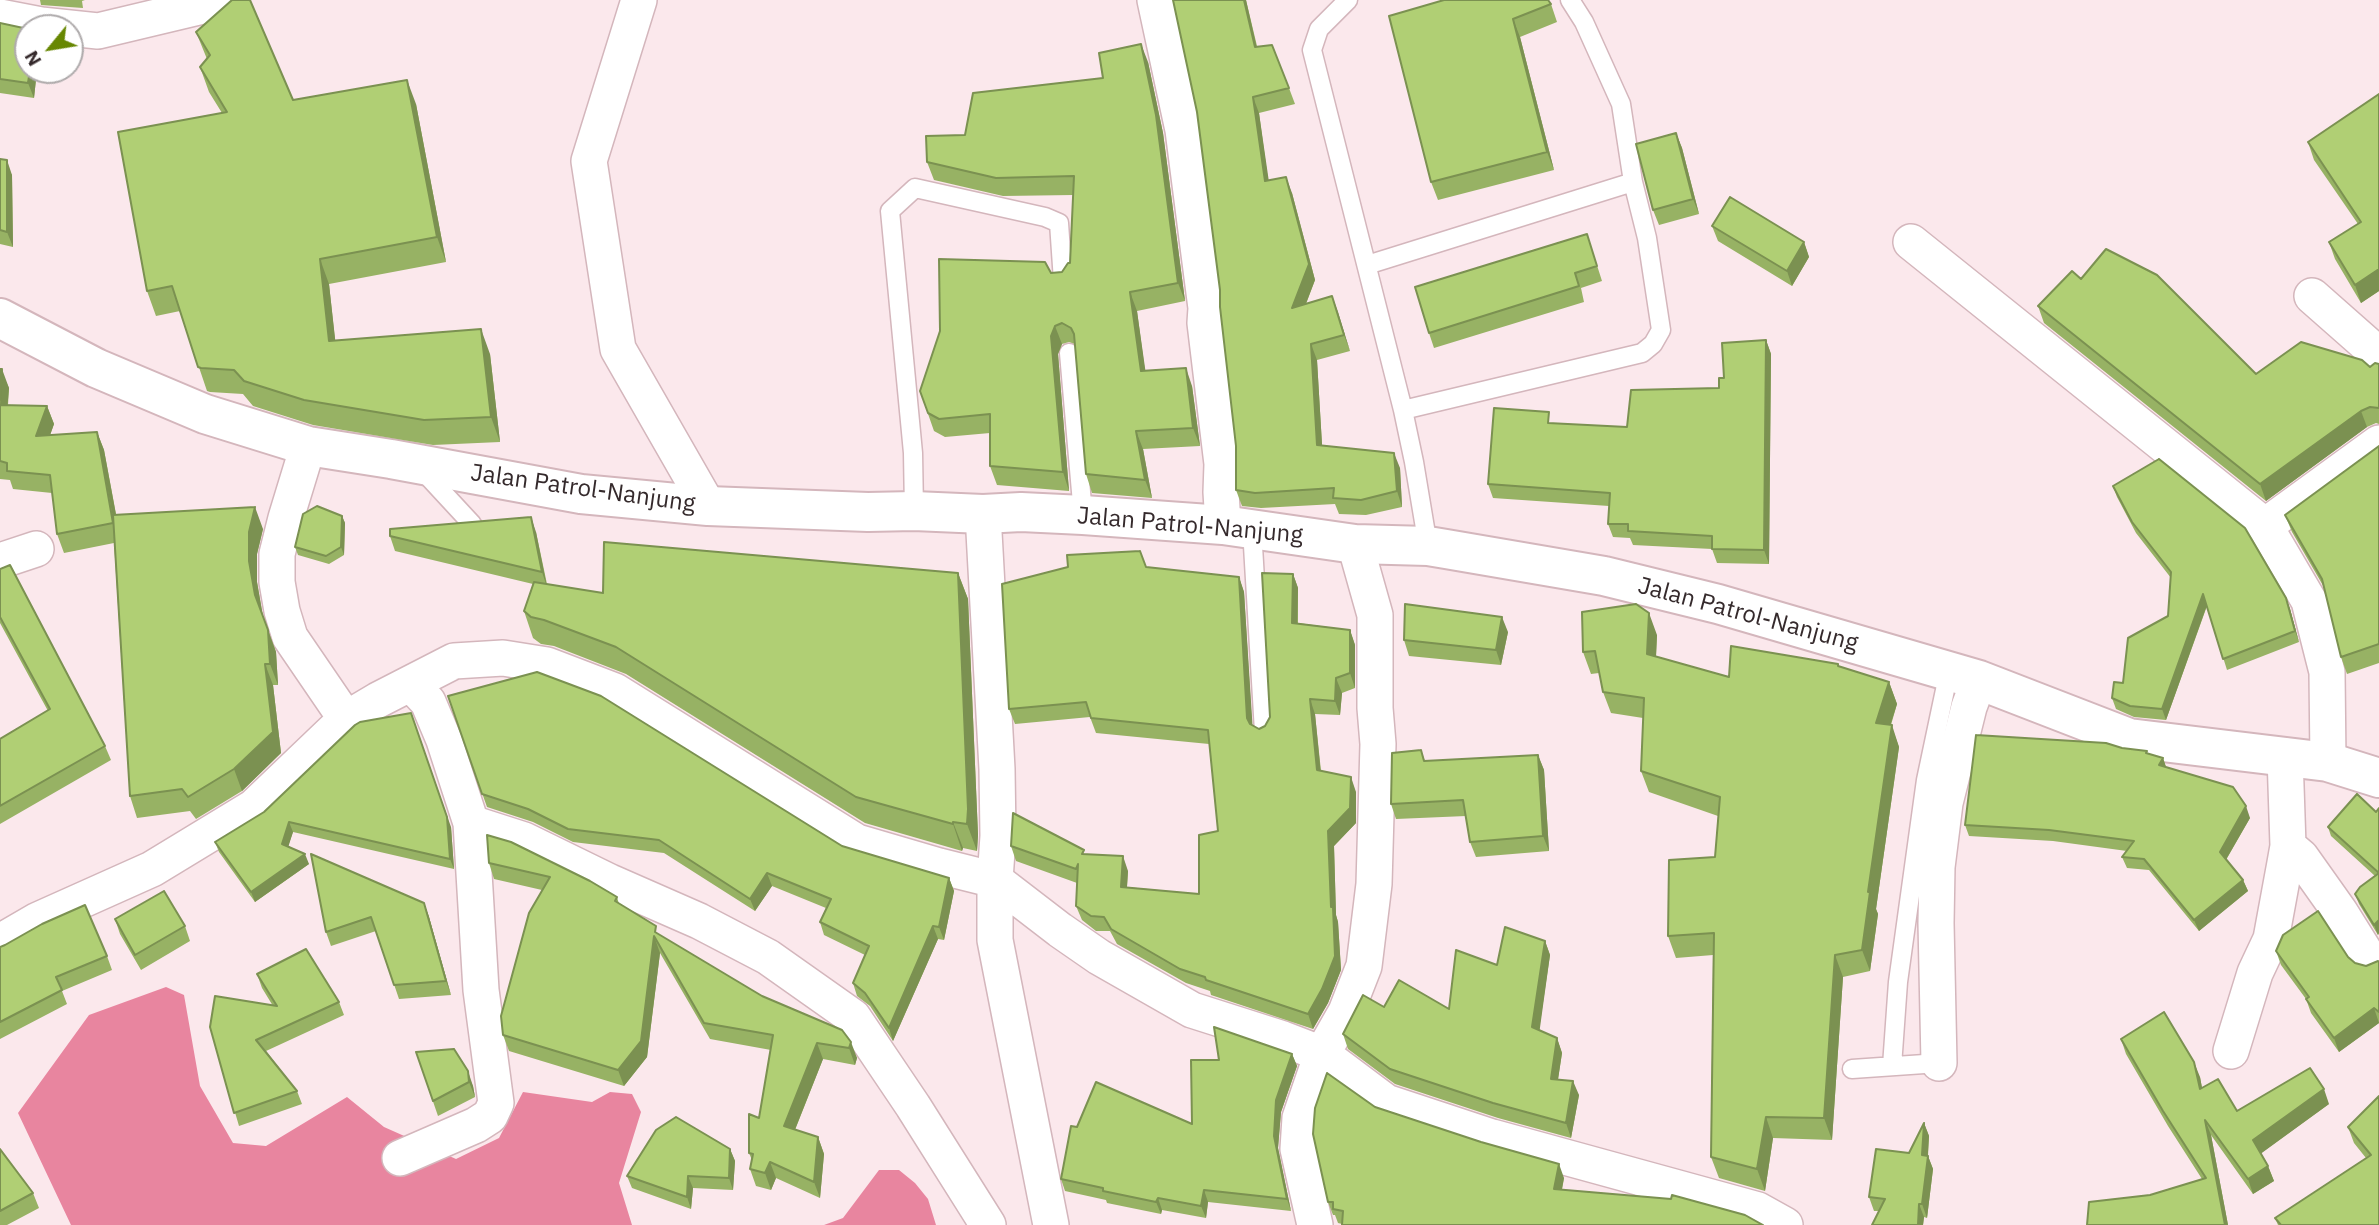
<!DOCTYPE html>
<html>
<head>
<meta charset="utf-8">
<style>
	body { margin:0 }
	#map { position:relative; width:2379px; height:1225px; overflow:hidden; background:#fbe8ec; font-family:"IBM Plex Sans",sans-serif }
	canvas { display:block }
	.north { position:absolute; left:14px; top:14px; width:70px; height:70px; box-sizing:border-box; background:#fff; border:2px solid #aeaaab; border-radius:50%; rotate:240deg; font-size:19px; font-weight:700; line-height:28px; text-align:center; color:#352a2c }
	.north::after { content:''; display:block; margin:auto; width:24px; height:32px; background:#678702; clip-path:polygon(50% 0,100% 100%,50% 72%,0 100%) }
</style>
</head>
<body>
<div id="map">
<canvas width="2379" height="1225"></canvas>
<div class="north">N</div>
</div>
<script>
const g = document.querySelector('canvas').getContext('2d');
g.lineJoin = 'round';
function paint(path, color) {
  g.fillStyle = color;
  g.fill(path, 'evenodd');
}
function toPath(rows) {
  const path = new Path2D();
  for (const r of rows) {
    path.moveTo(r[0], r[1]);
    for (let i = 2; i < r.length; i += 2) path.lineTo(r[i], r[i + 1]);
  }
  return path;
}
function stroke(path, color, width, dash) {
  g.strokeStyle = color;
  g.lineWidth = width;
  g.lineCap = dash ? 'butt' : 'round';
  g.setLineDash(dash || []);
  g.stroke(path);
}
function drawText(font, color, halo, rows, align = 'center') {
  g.font = font + ' "IBM Plex Sans",sans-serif';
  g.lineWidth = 5;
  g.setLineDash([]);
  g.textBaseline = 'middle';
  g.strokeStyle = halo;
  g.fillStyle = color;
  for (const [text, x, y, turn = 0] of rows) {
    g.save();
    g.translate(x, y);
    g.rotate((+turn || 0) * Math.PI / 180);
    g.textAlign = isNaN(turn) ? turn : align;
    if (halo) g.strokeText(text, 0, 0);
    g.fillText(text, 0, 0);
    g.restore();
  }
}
const forest = toPath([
	[166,987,184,995,200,1086,233,1143,266,1146,347,1097,384,1127,456,1159,499,1138,523,1092,592,1102,610,1092,632,1094,641,1112,619,1183,632,1225,71,1225,18,1113,89,1015],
	[879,1170,899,1170,915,1183,928,1199,936,1225,824,1225,843,1218]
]);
const service = toPath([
	[1348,0,1319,29,1312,50,1403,410,1414,462,1428,546],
	[1367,265,1633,182],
	[1069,353,1083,515],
	[1403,410,1642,353,1653,344,1661,330,1647,238,1633,182,1621,104,1584,22,1570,0],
	[422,470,472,524],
	[914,511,913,453,890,211,915,188,1045,217,1059,223,1063,281],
	[1252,529,1264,732],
	[1892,1066,1898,982,1926,780,1949,671],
	[1852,1069,1939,1063]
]);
const minor = toPath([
	[639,0,589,161,618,349,708,506],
	[1155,0,1183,130,1206,308,1205,323,1222,464,1221,492,1223,525],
	[0,17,41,25,98,31,228,0],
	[1911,242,2265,526,2309,601,2327,672,2328,762],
	[2312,296,2379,355],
	[308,446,286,518,277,554,277,582,282,611,290,637,346,719],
	[983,514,997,769,998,836,995,880,995,940,1051,1225],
	[2265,526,2379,443],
	[0,561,36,549],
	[411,684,428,702,444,740,471,823,524,840,610,882,699,921,768,957,853,1017,913,1106,988,1225],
	[2288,846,2301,857,2340,912,2370,960],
	[0,942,38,920,152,869,254,807,346,719,378,700,454,661,503,658,547,665,615,691,857,842,939,866,995,880,1060,930,1099,957,1192,1010,1283,1039,1322,1054,1386,1102,1492,1137,1758,1210,1785,1225],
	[2231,1051,2255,973,2271,939,2285,863,2288,846,2285,756],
	[1939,1063,1936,923,1937,867,1945,803,1969,707,1979,680],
	[400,1158,476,1125,490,1116,496,1103,481,990,471,823],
	[1315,1225,1298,1149,1300,1118,1322,1054,1346,1012,1364,966,1374,884,1378,744,1375,708,1375,615,1355,544]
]);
const primary = toPath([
	[0,318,96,368,205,414,308,446,391,459,581,494,708,506,868,512,914,511,983,514,1021,512,1083,515,1223,525,1355,544,1428,546,1446,549,1604,576,1718,604,1979,680,2129,738,2328,762,2379,778]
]);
const wall = toPath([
	[40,0,85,0,82,1,83,8,41,5],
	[1173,0,1246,0,1257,46,1289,88,1295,104,1259,113,1268,180,1292,193,1315,280,1306,304,1332,296,1350,351,1317,360,1322,445,1400,468,1402,507,1366,515,1339,514,1335,504,1261,508,1242,506,1236,490,1236,446,1220,290,1197,112],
	[1551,4,1557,22,1520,37,1554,170,1438,200,1431,182,1389,16],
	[0,23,28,70,37,70,34,98,0,93],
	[196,32,293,100,416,104,446,262,329,284,335,340,490,354,500,442,433,445,313,425,253,406,243,394,210,392,207,391,180,311,156,316,147,291,222,113,209,92,200,67,207,59],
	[1148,62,1163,133,1185,301,1137,311,1145,371,1192,386,1200,446,1143,449,1152,498,1092,493,1086,474,1075,344,1069,342,1062,344,1058,354,1069,491,997,485,990,466,990,433,945,437,934,431,920,391,1051,273,1062,272,1070,263,1073,195,1003,196,934,180,927,162,965,135,1103,78],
	[2379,94,2379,291,2361,303,2335,259,2329,242,2358,224,2314,160,2308,142],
	[1676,133,1682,148,1699,214,1659,225,1653,210],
	[0,159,12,175,13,247,0,244],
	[1712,226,1804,242,1809,257,1792,286,1718,241],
	[1587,234,1602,281,1581,288,1584,302,1434,348,1429,333],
	[2081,279,2256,374,2370,367,2379,364,2379,424,2376,423,2367,427,2266,501,2044,323,2038,306],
	[1766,340,1771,354,1769,564,1717,563,1712,549,1633,545,1630,538,1613,537,1608,524,1609,506,1493,498,1488,484,1553,423,1627,427,1719,388,1724,378],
	[0,369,9,388,8,405,47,406,54,424,50,435,97,432,104,450,116,514,263,529,257,554,257,582,263,616,276,652,278,685,273,685,281,753,242,791,196,819,190,811,137,818,130,796,114,543,64,553,57,534,52,493,13,489,10,480,0,479],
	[2379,446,2379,663,2347,674,2341,657,2325,589,2292,532,2285,515],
	[2113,486,2286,598,2290,609,2299,642,2227,670,2207,606,2166,720,2134,717,2116,709,2112,698,2168,616,2171,578,2136,533,2117,497],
	[342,516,345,523,344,555,329,564,298,555,295,547],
	[536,532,547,584,603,593,958,573,968,599,978,835,977,851,963,848,962,851,865,823,626,674,554,646,541,644,533,638,524,611,533,584,395,551,390,536],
	[1146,567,1239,577,1244,592,1252,725,1259,729,1265,726,1270,717,1293,574,1298,588,1298,623,1350,630,1355,645,1355,688,1342,693,1340,715,1315,714,1321,771,1356,792,1356,823,1334,846,1336,915,1338,922,1341,970,1328,1003,1313,1029,1211,995,1210,991,1186,983,1117,944,1110,931,1096,931,1082,920,1076,906,1077,883,1016,861,1011,846,1086,854,1128,871,1127,887,1199,894,1218,831,1209,744,1096,733,1090,717,1015,724,1009,709],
	[0,569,105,746,111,760,0,824,0,739,48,711,0,623],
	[1508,632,1501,665,1409,656,1404,640],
	[1657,635,1656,657,1729,677,1839,667,1889,682,1897,704,1891,725,1899,747,1876,909,1878,914,1870,971,1843,977,1832,1140,1773,1138,1765,1191,1719,1178,1711,1157,1713,955,1676,958,1668,936,1715,857,1718,816,1649,792,1641,771,1643,718,1611,713,1603,692,1599,673,1591,674,1583,652],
	[448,696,842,846,949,878,954,891,944,940,938,939,893,1041,870,1006,857,996,853,983,865,955,824,935,820,922,826,908,772,886,755,911,664,853,573,842,533,822,487,807],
	[2122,748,2147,751,2147,753,2163,758,2166,767,2250,818,2226,860,2243,880,2248,891,2199,931,2149,870,2127,868,2122,857,2127,851,2053,841,1969,836,1965,825],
	[1421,750,1425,761,1538,755,1544,770,1549,851,1476,857,1470,842,1466,816,1396,819,1391,804],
	[2379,808,2379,933,2378,935,2359,904,2355,894,2375,876,2331,836,2328,827,2376,812],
	[264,812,451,827,454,869,293,832,288,846,309,864,255,902,219,852,215,842],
	[487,835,617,897,619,904,658,934,762,996,842,1030,857,1058,855,1065,823,1059,795,1130,818,1137,824,1154,820,1198,776,1178,771,1190,756,1186,750,1169,752,1160,749,1153,759,1118,771,1050,710,1039,660,953,647,1057,624,1086,509,1051,503,1035,542,890,494,879,489,863],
	[311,854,424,903,429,917,451,995,399,999,376,931,331,946,326,932],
	[115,919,185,926,190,941,141,970,120,934],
	[1545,941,1550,955,1539,1030,1557,1038,1562,1053,1558,1079,1579,1095,1571,1138,1498,1118,1395,1084,1348,1049,1343,1034,1384,1007,1449,1009,1497,965],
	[0,947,107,956,112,970,62,991,67,1004,0,1039],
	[2276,951,2348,957,2355,963,2366,966,2379,962,2379,1023,2339,1052,2311,1013,2306,999,2281,965],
	[257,974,339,1002,344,1015,266,1051,297,1091,302,1104,239,1126,210,1027,273,1006,262,988],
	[2121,1039,2200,1077,2202,1088,2237,1111,2329,1104,2261,1153,2268,1166,2274,1181,2253,1194,2211,1135,2228,1225,2150,1195,2202,1179,2168,1126,2126,1054],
	[454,1049,473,1086,475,1097,438,1116,416,1052],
	[1292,1054,1297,1066,1281,1112,1278,1148,1291,1211,1208,1202,1206,1218,1162,1210,1161,1214,1107,1203,1106,1200,1065,1191,1061,1179,1077,1127,1192,1124,1219,1060],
	[2379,1096,2379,1225,2278,1225,2275,1218,2366,1158,2354,1143,2348,1127],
	[1375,1107,1564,1178,1562,1190,1342,1224,1338,1223,1335,1215,1333,1215,1328,1202],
	[1924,1123,1929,1136,1928,1156,1933,1169,1927,1218,1924,1217,1923,1225,1872,1225,1879,1211,1874,1211,1869,1197,1909,1153],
	[0,1149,33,1193,39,1208,7,1225,0,1225],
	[730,1149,735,1161,733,1190,693,1188,691,1209,632,1188,627,1176]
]);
const shadedWall = toPath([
	[1244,0,1246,0,1260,62,1255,47],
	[1513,19,1520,37,1554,170,1547,152],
	[1141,44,1148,62,1163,133,1185,301,1178,283],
	[30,70,37,70,34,98,28,83],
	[407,80,416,104,446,262,437,237],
	[1253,97,1259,113,1271,196,1265,181],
	[1676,133,1682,148,1699,214,1693,199],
	[7,160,12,175,13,247,7,232],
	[1286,177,1292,193,1315,280,1298,324,1292,308],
	[1804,242,1809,257,1792,286,1787,271],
	[320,259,329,284,338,365,329,341],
	[2379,269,2379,291,2361,303,2355,285],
	[1130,292,1137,311,1148,389,1141,371],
	[1332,296,1338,312,1350,351,1344,335],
	[1055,326,1062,344,1058,354,1069,491,1063,472,1051,336],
	[481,329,490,354,500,442,491,417],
	[1766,340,1771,354,1769,564,1764,550],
	[1311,344,1317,360,1323,461,1317,445],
	[1186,368,1192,386,1200,446,1193,428],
	[2,369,9,388,6,423,0,406],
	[47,406,54,424,43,455,36,436],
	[2361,411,2367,427,2266,501,2260,484],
	[1136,431,1143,449,1152,498,1145,480],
	[97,432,104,450,121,542,114,523],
	[1394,453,1400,468,1402,507,1397,491],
	[255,507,263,529,257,554,257,582,263,617,255,595,249,561,249,532],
	[342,516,345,523,344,555,341,547],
	[531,517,536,532,547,587,542,572],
	[958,573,968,599,978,835,977,851,967,824],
	[1293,574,1298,588,1297,637,1292,623],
	[1239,577,1244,592,1253,733,1247,718],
	[2203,594,2207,605,2166,720,2162,709],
	[2286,598,2290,609,2299,642,2295,631],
	[1649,613,1657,635,1655,676,1647,654],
	[1502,617,1508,632,1501,665,1496,650],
	[268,630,276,652,278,685,270,664],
	[1350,630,1355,645,1355,688,1350,673],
	[265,664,273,685,281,753,242,791,234,769],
	[1336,678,1342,693,1340,715,1335,701],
	[1889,682,1897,704,1884,745,1876,723],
	[1310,699,1315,714,1322,785,1317,770],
	[411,713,451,827,454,869,450,859],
	[1892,725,1899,747,1876,909,1878,914,1870,971,1862,950,1868,892],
	[1538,755,1544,770,1549,851,1543,836],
	[2163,758,2167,770,2159,765],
	[1351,777,1356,792,1356,823,1334,846,1336,915,1338,922,1341,970,1328,1003,1313,1029,1308,1014,1331,907,1328,831],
	[2246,806,2250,818,2224,863,2220,852],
	[289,822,293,832,286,854,282,844],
	[953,822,963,848,962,851,953,824],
	[305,854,309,864,255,902,251,892],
	[1123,856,1128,871,1126,901,1121,887],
	[767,873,772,886,755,911,750,899],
	[949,878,954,891,944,940,939,927],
	[2243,880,2248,891,2199,931,2194,920],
	[424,903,429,917,451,995,446,981],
	[2379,920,2379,933,2378,935,2374,925],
	[933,926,938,939,893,1041,889,1028],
	[654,936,660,953,647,1057,624,1086,618,1070],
	[1545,941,1550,955,1538,1042,1532,1027],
	[1835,955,1843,977,1832,1140,1824,1118],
	[2374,1008,2379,1023,2339,1052,2334,1038],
	[1557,1038,1562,1053,1556,1093,1551,1079],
	[851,1042,857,1058,855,1065,849,1048],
	[817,1043,823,1059,790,1142,784,1126],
	[1292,1054,1297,1066,1281,1112,1278,1148,1291,1211,1287,1199,1274,1136,1276,1100],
	[2194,1062,2200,1077,2205,1104,2200,1089],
	[468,1071,473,1086,475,1097,469,1082],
	[1573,1081,1579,1095,1571,1138,1566,1123],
	[2324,1089,2329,1104,2259,1155,2253,1140],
	[1766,1117,1773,1138,1765,1191,1757,1169],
	[2205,1120,2211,1135,2228,1225,2225,1225],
	[1924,1123,1929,1136,1927,1167,1928,1156,1933,1169,1927,1218,1922,1204,1922,1155],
	[818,1137,824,1154,820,1198,814,1182],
	[730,1149,735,1161,733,1190,729,1178],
	[770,1162,776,1178,771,1190,765,1173],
	[1559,1164,1564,1178,1559,1203,1554,1189],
	[2268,1166,2274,1181,2253,1194,2248,1179],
	[688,1176,693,1188,691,1209,687,1197],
	[1204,1190,1208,1202,1206,1218,1201,1206],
	[1158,1198,1162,1210,1161,1214,1156,1202],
	[1919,1204,1924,1217,1923,1225,1918,1225]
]);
const building = toPath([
	[232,0,250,0,293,100,407,80,437,237,320,259,329,341,481,329,491,417,424,420,304,400,244,381,234,370,201,368,198,367,172,286,147,291,118,132,227,112,200,67,210,55,196,32,232,0],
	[1173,0,1244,0,1255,47,1272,45,1289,88,1253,97,1265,181,1286,177,1309,264,1292,308,1332,296,1344,335,1311,344,1317,445,1394,453,1397,491,1361,500,1333,498,1334,488,1255,493,1236,490,1236,446,1220,307,1220,290,1197,112,1173,0],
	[1444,0,1548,0,1551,4,1513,19,1547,152,1431,182,1389,16,1444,0],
	[0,23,28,29,28,70,30,70,28,83,0,79,0,23],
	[1141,44,1156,115,1178,283,1130,292,1141,371,1186,368,1193,428,1136,431,1145,480,1086,474,1074,334,1071,328,1062,323,1055,326,1051,336,1063,472,990,466,990,414,939,419,928,413,920,391,940,331,939,259,1045,262,1051,273,1062,272,1068,263,1070,263,1074,176,996,178,927,162,926,136,965,135,973,93,1103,78,1099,53,1141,44],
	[2379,94,2379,269,2355,285,2329,242,2361,222,2308,142,2379,94],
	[1676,133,1693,199,1653,210,1636,144,1676,133],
	[0,159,7,160,7,232,0,230,0,159],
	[1730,197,1804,242,1787,271,1712,226,1730,197],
	[1587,234,1597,266,1575,273,1579,286,1429,333,1415,287,1587,234],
	[2106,249,2157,275,2256,374,2301,342,2362,360,2370,367,2375,363,2379,364,2379,408,2370,407,2361,411,2260,484,2038,306,2072,271,2081,279,2106,249],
	[1766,340,1764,550,1712,549,1712,536,1628,531,1628,524,1608,524,1610,493,1488,484,1494,408,1549,412,1548,423,1627,427,1631,390,1719,388,1719,378,1724,378,1722,343,1766,340],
	[0,369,2,369,0,400,0,369],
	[0,405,47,406,36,436,97,432,113,523,57,534,50,475,7,471,7,463,0,461,0,405],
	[2379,446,2379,644,2341,657,2322,579,2285,515,2379,446],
	[2159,459,2245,528,2286,598,2295,631,2223,659,2203,594,2162,709,2130,706,2112,698,2114,682,2123,683,2128,638,2168,616,2171,572,2132,522,2113,486,2159,459],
	[317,506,342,516,341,547,326,556,295,547,303,514,317,506],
	[255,507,249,532,249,561,255,595,268,630,270,664,265,664,273,732,234,769,188,797,182,789,130,796,113,515,255,507],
	[531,517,542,572,390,536,390,529,531,517],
	[604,542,958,573,968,809,967,824,953,822,953,824,856,797,616,647,544,620,531,617,524,611,534,582,603,593,604,542],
	[1140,551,1146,567,1239,577,1247,718,1250,724,1259,729,1265,726,1270,717,1262,573,1293,574,1292,623,1350,630,1350,673,1336,678,1335,701,1310,699,1317,770,1351,777,1350,808,1328,831,1331,907,1333,907,1335,956,1322,989,1308,1014,1206,980,1205,977,1180,969,1111,929,1104,917,1091,916,1076,906,1078,864,1076,869,1011,846,1013,813,1084,850,1082,854,1123,856,1121,887,1199,894,1199,835,1218,831,1208,730,1091,718,1086,702,1009,709,1002,584,1068,567,1067,555,1140,551],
	[10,565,105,746,0,806,0,739,50,709,0,617,0,569,10,565],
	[1405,604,1502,617,1496,650,1404,640,1405,604],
	[1636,604,1649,613,1647,654,1729,677,1731,646,1838,664,1838,666,1889,682,1876,723,1892,725,1868,892,1870,892,1862,950,1835,955,1824,1118,1766,1117,1757,1169,1711,1157,1714,933,1668,936,1669,860,1715,857,1720,797,1641,771,1644,698,1603,692,1595,651,1583,652,1582,612,1636,604],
	[537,672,601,696,842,846,949,878,939,927,933,926,889,1028,865,993,853,983,869,946,820,922,831,899,767,873,750,899,659,840,568,829,528,809,482,794,448,696,537,672],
	[411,713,447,817,450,859,289,822,282,844,305,854,251,892,215,842,264,812,355,725,360,722,411,713],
	[1976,735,2106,743,2122,748,2147,751,2146,753,2163,758,2159,765,2233,787,2246,806,2220,852,2243,880,2194,920,2144,859,2122,857,2134,841,2049,830,1965,825,1976,735],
	[1421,750,1424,761,1538,755,1543,836,1470,842,1463,800,1391,804,1392,753,1421,750],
	[2357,794,2376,812,2379,808,2379,873,2328,827,2357,794],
	[487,835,511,842,590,881,617,897,615,901,656,926,655,932,762,996,842,1030,851,1042,849,1048,817,1043,784,1126,818,1137,814,1182,770,1162,765,1173,750,1169,753,1154,749,1153,749,1114,759,1118,773,1035,704,1023,654,936,641,1041,618,1070,503,1035,501,1016,529,913,550,877,489,863,487,835],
	[311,854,424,903,446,981,394,985,371,917,326,932,311,854],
	[2379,873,2379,920,2374,925,2355,894,2360,887,2379,873],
	[164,891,185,926,135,955,115,919,164,891],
	[85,905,107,956,56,977,62,990,0,1022,0,947,5,945,42,924,85,905],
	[2318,911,2348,957,2355,963,2366,966,2378,961,2379,962,2379,1012,2374,1008,2334,1038,2306,999,2309,997,2276,951,2283,935,2318,911],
	[1505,927,1545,941,1532,1027,1557,1038,1551,1079,1573,1081,1566,1123,1493,1103,1390,1069,1343,1034,1363,995,1384,1007,1399,980,1449,1009,1456,950,1497,965,1505,927],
	[306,949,339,1002,256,1040,297,1091,234,1113,210,1027,215,996,277,1006,257,974,306,949],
	[2164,1012,2194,1062,2200,1089,2218,1079,2237,1111,2310,1068,2324,1089,2253,1140,2268,1166,2248,1179,2205,1120,2225,1225,2087,1225,2089,1202,2150,1195,2206,1178,2163,1111,2121,1039,2164,1012],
	[1214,1027,1292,1054,1276,1100,1274,1136,1287,1199,1204,1190,1201,1206,1158,1198,1156,1202,1103,1191,1103,1188,1061,1179,1071,1126,1077,1127,1096,1082,1192,1124,1191,1060,1219,1060,1214,1027],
	[454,1049,468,1071,469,1082,433,1101,416,1052,454,1049],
	[1327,1073,1375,1107,1481,1142,1559,1164,1554,1189,1671,1199,1672,1195,1745,1215,1763,1225,1342,1225,1343,1211,1333,1209,1333,1202,1328,1202,1313,1134,1315,1108,1327,1073],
	[2379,1096,2379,1225,2281,1225,2275,1218,2371,1155,2348,1127,2379,1096],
	[676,1117,730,1149,729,1178,688,1176,687,1197,627,1176,656,1130,676,1117],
	[1924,1123,1922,1155,1928,1156,1922,1204,1919,1204,1918,1225,1872,1225,1885,1199,1869,1197,1876,1149,1909,1153,1924,1123],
	[0,1149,33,1193,0,1211,0,1149]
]);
const streetNames = [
	["Jalan Patrol-Nanjung",583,489,8],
	["Jalan Patrol-Nanjung",1190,526,5],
	["Jalan Patrol-Nanjung",1748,615,15]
];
paint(forest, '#e8859f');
stroke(service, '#d4b6bc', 21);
stroke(minor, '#d4b6bc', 38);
stroke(primary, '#d4b6bc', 42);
stroke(service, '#fff', 18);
stroke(minor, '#fff', 35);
stroke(primary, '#fff', 38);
paint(wall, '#97b264');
paint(shadedWall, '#7b9151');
paint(building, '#b0cf74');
stroke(building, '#7b9151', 2);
drawText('24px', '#352a2c', '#fff', streetNames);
</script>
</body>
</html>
